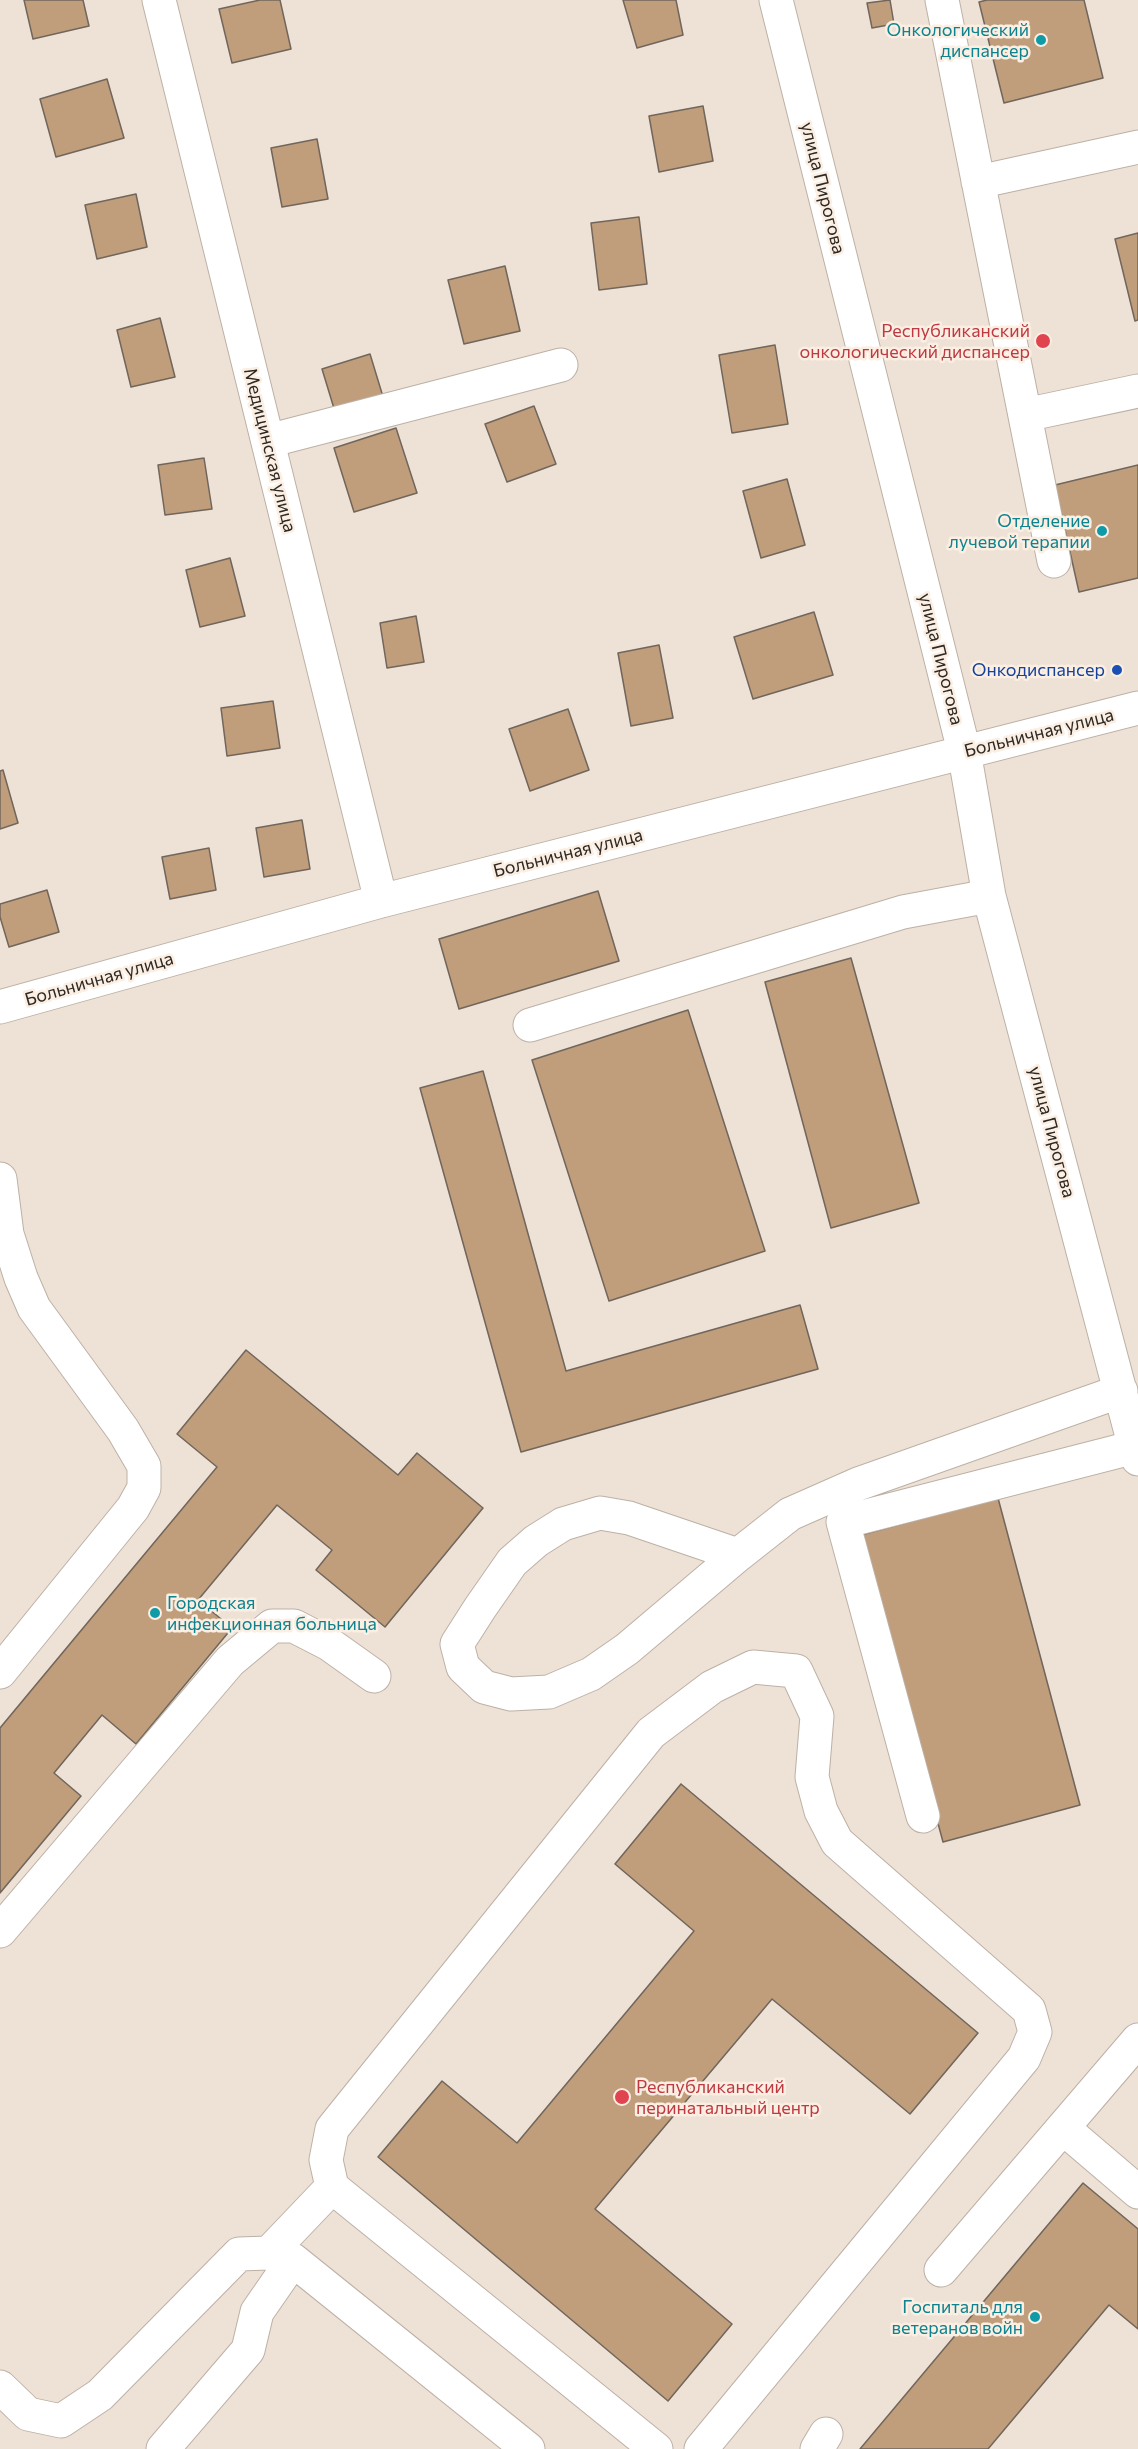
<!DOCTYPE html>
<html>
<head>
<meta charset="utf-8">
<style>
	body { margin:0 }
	canvas { display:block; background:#eee1d5 }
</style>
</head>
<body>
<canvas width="1138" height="2449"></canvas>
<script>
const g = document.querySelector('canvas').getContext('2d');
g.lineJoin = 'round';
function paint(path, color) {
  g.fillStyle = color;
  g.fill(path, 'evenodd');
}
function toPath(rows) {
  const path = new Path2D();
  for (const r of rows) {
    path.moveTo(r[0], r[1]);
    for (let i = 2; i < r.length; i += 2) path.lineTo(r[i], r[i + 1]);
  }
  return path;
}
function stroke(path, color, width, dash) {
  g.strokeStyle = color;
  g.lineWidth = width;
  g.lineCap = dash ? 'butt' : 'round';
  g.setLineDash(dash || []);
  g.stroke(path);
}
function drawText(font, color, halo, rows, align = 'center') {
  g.font = font + ' Commissioner,sans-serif';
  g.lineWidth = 5;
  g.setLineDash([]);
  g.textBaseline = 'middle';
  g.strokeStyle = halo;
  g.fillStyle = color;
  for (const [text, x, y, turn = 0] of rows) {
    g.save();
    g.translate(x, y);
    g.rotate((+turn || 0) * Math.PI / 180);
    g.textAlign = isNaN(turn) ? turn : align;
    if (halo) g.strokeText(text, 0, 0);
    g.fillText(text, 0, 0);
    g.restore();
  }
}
const building = toPath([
	[24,0,83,0,89,26,33,39,24,0],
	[260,0,280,0,291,49,232,63,219,9,260,0],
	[623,0,676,0,683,35,637,48,623,0],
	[890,0,894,24,872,28,867,3,890,0],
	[987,0,1084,0,1103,78,1004,103,979,2,987,0],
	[107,79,124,138,56,157,40,99,107,79],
	[703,106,713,161,659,172,649,116,703,106],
	[317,139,328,199,282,207,271,148,317,139],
	[136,194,147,247,97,259,85,205,136,194],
	[639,217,647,284,599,290,591,223,639,217],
	[1138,233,1138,320,1135,321,1115,239,1138,233],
	[505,266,520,331,464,344,448,280,505,266],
	[160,318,175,377,131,387,117,330,160,318],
	[775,345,788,424,732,433,719,355,775,345],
	[370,354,384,400,336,415,322,369,370,354],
	[534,406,556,464,507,482,485,424,534,406],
	[396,428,417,493,354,512,334,448,396,428],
	[204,458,212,509,165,515,158,465,204,458],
	[1138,465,1138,578,1079,592,1055,485,1138,465],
	[787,479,805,545,761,558,743,491,787,479],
	[230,558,245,616,200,627,186,570,230,558],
	[814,612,833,675,753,699,734,637,814,612],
	[416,616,424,662,387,668,380,623,416,616],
	[659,645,673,718,631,726,618,653,659,645],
	[273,701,280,748,227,756,221,708,273,701],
	[568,709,589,770,530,791,509,729,568,709],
	[3,770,18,823,0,829,0,771,3,770],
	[302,820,310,869,264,877,256,828,302,820],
	[209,848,216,890,170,899,162,857,209,848],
	[47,890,59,932,9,947,0,917,0,904,47,890],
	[598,891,619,961,459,1009,439,939,598,891],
	[851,958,919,1203,831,1228,765,982,851,958],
	[688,1010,765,1251,609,1301,532,1060,688,1010],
	[483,1071,566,1371,800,1305,818,1369,521,1452,420,1088,483,1071],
	[246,1350,398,1475,417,1453,483,1508,385,1627,316,1570,332,1550,277,1505,198,1600,232,1628,136,1744,102,1715,54,1773,81,1796,0,1893,0,1728,217,1467,177,1434,246,1350],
	[998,1498,1080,1805,943,1842,861,1535,998,1498],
	[681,1784,978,2033,910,2114,772,1999,595,2209,732,2324,668,2401,378,2157,442,2081,517,2143,694,1931,615,1864,681,1784],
	[1083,2183,1138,2229,1138,2329,1109,2305,988,2449,860,2449,1083,2183]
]);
const minor = toPath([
	[159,0,381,901],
	[776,0,964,751,989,896,1138,1459],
	[942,0,1054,561],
	[978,182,1138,147],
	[1025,415,1138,391],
	[268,441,561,365],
	[0,1007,381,901,1138,708],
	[530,1025,903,912,989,896],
	[0,1179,7,1234,21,1278,34,1308,123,1430,144,1466,144,1488,133,1508,0,1672],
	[738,1555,629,1518,600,1513,563,1524,536,1541,512,1562,480,1608,457,1644,463,1667,484,1687,511,1694,549,1692,591,1674,627,1649,738,1555,790,1514,858,1484,1121,1391],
	[923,1816,843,1522,1135,1447],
	[0,1931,230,1661,272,1626,294,1626,329,1644,374,1676],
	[1063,2128,1138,2192],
	[269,2253,332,2187],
	[941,2270,1138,2040],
	[0,2387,28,2414,61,2421,100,2395,239,2254,269,2253,293,2260,528,2449],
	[163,2449,248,2350,257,2312,293,2260],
	[656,2449,332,2187,326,2160,332,2129,651,1733,712,1687,753,1667,796,1671,817,1716,812,1777,821,1811,837,1842,1029,2010,1035,2032,1024,2058,701,2449],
	[817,2449,826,2434]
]);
const markers = [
	[1041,40,6,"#0f9aa8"],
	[1043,341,8,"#e0444e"],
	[1102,531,6,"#0f9aa8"],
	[1117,670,6,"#1a4fb4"],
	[155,1613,6,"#0f9aa8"],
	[622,2097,8,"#e0444e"],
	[1035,2317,6,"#0f9aa8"]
];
const cultureNames = [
	["Онкологический",1029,30],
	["диспансер",1029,51],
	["Отделение",1090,521],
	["лучевой терапии",1090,542],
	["Городская",167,1603,"left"],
	["инфекционная больница",167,1624,"left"],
	["Госпиталь для",1023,2307],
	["ветеранов войн",1023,2328]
];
const streetNames = [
	["улица Пирогова",823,188,76],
	["Медицинская улица",270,450,76],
	["улица Пирогова",941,659,76],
	["Больничная улица",1039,733,-14],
	["Больничная улица",568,853,-14],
	["Больничная улица",99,979,-16],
	["улица Пирогова",1052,1132,75]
];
const healthNames = [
	["Республиканский",1030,331],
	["онкологический диспансер",1030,352],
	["Республиканский",636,2087,"left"],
	["перинатальный центр",636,2108,"left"]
];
const transitNames = [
	["Онкодиспансер",1105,670]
];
paint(building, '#c09d7b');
stroke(building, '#71665c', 1.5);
stroke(minor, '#bdb1a6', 35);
stroke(minor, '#fff', 33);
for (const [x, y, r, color] of markers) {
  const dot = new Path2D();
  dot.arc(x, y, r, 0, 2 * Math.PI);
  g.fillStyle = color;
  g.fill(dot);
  stroke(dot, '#fbeee2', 2);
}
drawText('18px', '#0d838f', '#fbeee2', cultureNames, 'right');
drawText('18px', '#2d2823', '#fbeee2', streetNames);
drawText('18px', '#be3a42', '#fbeee2', healthNames, 'right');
drawText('18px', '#164399', '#fbeee2', transitNames, 'right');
</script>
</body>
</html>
